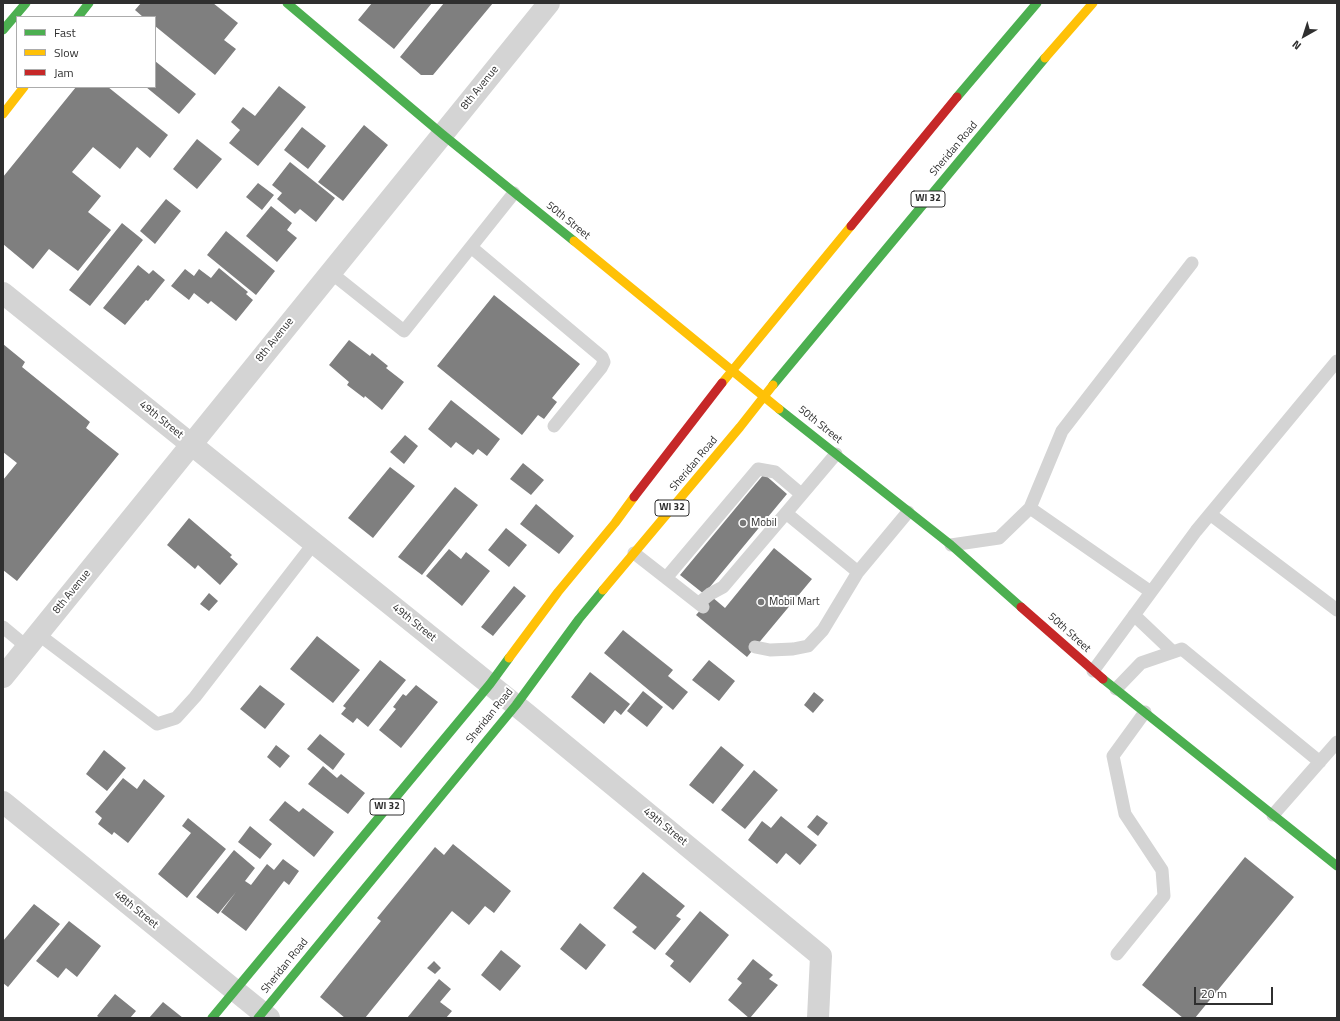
<!DOCTYPE html>
<html>
<head>
<meta charset="utf-8">
<style>
	body { margin:0 }
	#map { position:relative; width:1340px; height:1021px; overflow:hidden; background:#fff; font-family:"Titillium Web",sans-serif }
	canvas { display:block }
	.frame { position:absolute; inset:0; border:4px solid #2f2f2f; pointer-events:none }
	.legend { position:absolute; left:16px; top:16px; width:140px; height:72px; box-sizing:border-box; background:#fff; border:1px solid #acacac; margin:0; padding:5px 7px; list-style:none; font-size:12px; color:#2f2f2f }
	.legend li { display:flex; align-items:center; gap:8px; height:20px }
	.legend b { width:20px; border:1px solid #acacac }
	.north { position:absolute; left:1284px; top:16px; width:40px; height:40px; -webkit-text-stroke:3px #fff; paint-order:stroke; rotate:219deg; font-size:11px; font-weight:700; line-height:16px; text-align:center; color:#2f2f2f }
	.north::after { content:''; display:block; margin:auto; width:14px; height:18px; background:#2f2f2f; clip-path:polygon(50% 0,100% 100%,50% 72%,0 100%) }
	.scale { position:absolute; left:1194px; top:987px; width:79px; height:18px; box-sizing:border-box; border:2px solid #2f2f2f; border-top:0; padding-left:5px; font-size:12px; line-height:14px; white-space:nowrap; color:#2f2f2f; -webkit-text-stroke:3px #fff; paint-order:stroke }
</style>
</head>
<body>
<div id="map">
<canvas width="1340" height="1021"></canvas>
<div class="frame"></div>
<ul class="legend">
<li><b style="height:5px;background:#4caf50"></b>Fast</li>
<li><b style="height:5px;background:#ffc107"></b>Slow</li>
<li><b style="height:5px;background:#c62828"></b>Jam</li>
</ul>
<div class="north">N</div>
<div class="scale">20 m</div>
</div>
<script>
const g = document.querySelector('canvas').getContext('2d');
g.lineJoin = 'round';
function paint(path, color) {
  g.fillStyle = color;
  g.fill(path, 'evenodd');
}
function toPath(rows) {
  const path = new Path2D();
  for (const r of rows) {
    path.moveTo(r[0], r[1]);
    for (let i = 2; i < r.length; i += 2) path.lineTo(r[i], r[i + 1]);
  }
  return path;
}
function stroke(path, color, width, dash) {
  g.strokeStyle = color;
  g.lineWidth = width;
  g.lineCap = dash ? 'butt' : 'round';
  g.setLineDash(dash || []);
  g.stroke(path);
}
function drawText(font, color, halo, rows, align = 'center') {
  g.font = font + ' "Titillium Web",sans-serif';
  g.lineWidth = 4;
  g.setLineDash([]);
  g.textBaseline = 'middle';
  g.strokeStyle = halo;
  g.fillStyle = color;
  for (const [text, x, y, turn = 0] of rows) {
    g.save();
    g.translate(x, y);
    g.rotate((+turn || 0) * Math.PI / 180);
    g.textAlign = isNaN(turn) ? turn : align;
    if (halo) g.strokeText(text, 0, 0);
    g.fillText(text, 0, 0);
    g.restore();
  }
}
const building = toPath([
	[141,3,213,3,238,23,224,40,236,49,215,75,155,26,155,17,143,17,135,10],
	[372,3,432,3,394,49,358,20],
	[444,3,493,3,433,75,421,75,400,57],
	[155,61,196,94,179,114,146,87,155,87],
	[279,86,306,107,258,166,229,143,240,130,231,122,243,107,255,116],
	[76,87,108,87,168,135,150,158,137,147,120,169,93,147,72,172,101,196,88,212,111,230,78,271,49,249,33,269,3,244,3,177],
	[364,125,388,145,343,201,318,182],
	[302,127,326,146,308,169,284,150],
	[197,139,222,159,197,189,173,169],
	[290,162,335,198,316,222,300,209,295,214,277,199,282,193,272,185],
	[258,183,274,195,262,210,246,197],
	[166,199,181,211,155,244,140,231],
	[271,206,292,223,287,230,297,238,277,262,246,236],
	[122,223,143,240,90,306,69,290],
	[226,231,275,271,256,295,207,255],
	[138,265,149,274,153,270,165,280,148,301,146,300,125,325,103,308],
	[219,268,248,292,246,294,253,300,236,321,211,301,208,304,194,293,189,300,171,286,185,269,194,276,199,269,211,278],
	[494,295,580,364,552,398,557,402,544,419,538,415,522,435,437,366],
	[349,340,370,356,372,353,388,366,386,368,404,382,382,410,365,396,364,398,347,385,349,382,329,365],
	[3,344,25,362,22,367,90,422,86,428,119,454,17,581,3,570,3,480,17,463,3,452],
	[451,400,500,439,487,456,478,449,473,455,456,442,451,448,428,429],
	[405,435,418,446,404,464,390,452],
	[523,463,544,480,531,495,510,479],
	[390,467,415,486,373,538,348,518],
	[764,474,787,494,704,594,680,575],
	[455,487,478,505,422,575,398,557],
	[536,504,574,536,559,554,520,524],
	[189,518,232,555,230,557,238,564,220,585,198,565,195,569,167,545],
	[506,528,527,545,509,567,488,550],
	[774,548,812,579,747,657,696,615,712,597,725,608],
	[449,549,461,559,466,552,490,571,462,606,426,576],
	[514,586,526,596,493,636,481,627],
	[209,593,218,601,209,611,200,604],
	[623,630,673,670,668,676,688,692,673,710,604,653],
	[317,636,360,670,333,703,290,669],
	[380,660,406,680,368,727,357,718,353,723,341,714,346,708,343,706],
	[709,660,735,681,719,701,692,680],
	[590,672,630,704,621,715,615,710,604,724,571,697],
	[260,685,285,704,265,729,240,709],
	[416,685,438,702,401,748,379,730,396,709,393,707,403,694,406,696],
	[643,691,663,707,647,727,627,711],
	[814,692,824,700,813,713,804,705],
	[320,734,345,754,333,770,307,749],
	[276,745,290,756,280,768,267,757],
	[721,746,744,765,713,804,689,785],
	[104,750,126,768,107,791,86,774],
	[323,766,337,778,341,774,365,793,348,814,308,784],
	[754,770,778,790,745,829,721,810],
	[123,778,137,789,144,779,165,796,128,843,114,832,112,835,98,824,102,818,95,812],
	[285,801,299,812,303,808,334,832,314,857,269,820],
	[817,815,828,823,818,836,807,827],
	[781,816,817,845,800,865,786,853,777,864,748,840,762,821,771,828],
	[188,818,226,849,187,898,158,874,191,833,182,826],
	[250,826,272,844,260,859,238,842],
	[453,844,511,891,494,913,485,906,469,925,452,911,365,1018,345,1018,320,997,381,921,377,918,435,847,444,855],
	[234,850,255,868,245,881,251,885,267,864,274,870,283,859,299,871,289,885,284,881,246,931,221,912,236,892,218,914,196,897],
	[1245,857,1294,897,1195,1018,1183,1018,1142,985],
	[643,872,685,906,676,916,681,919,655,950,632,932,637,927,613,908],
	[34,904,60,924,8,987,3,983,3,941],
	[700,911,729,935,690,983,670,966,674,961,665,954],
	[69,921,101,946,77,977,66,968,58,978,36,961],
	[580,923,606,945,586,970,560,949],
	[501,950,521,966,500,991,481,975],
	[753,959,773,975,769,979,778,985,750,1018,749,1018,728,1000,742,983,737,979],
	[434,961,441,968,435,974,427,968],
	[439,979,451,989,440,1002,452,1011,446,1018,407,1018],
	[115,994,136,1011,130,1018,100,1018,97,1016],
	[163,1002,183,1018,149,1018]
]);
const lane = toPath([
	[471,247,602,357,604,362,601,368,554,426],
	[330,272,404,331,514,193],
	[836,454,786,513,858,572,908,512],
	[1030,508,1062,431,1192,263],
	[1210,514,1337,610],
	[951,545,999,538,1030,508,1151,592],
	[634,553,666,578,758,469,775,472,801,494],
	[666,578,703,607],
	[699,603,710,594,723,587,786,513],
	[1134,615,1173,652],
	[3,627,27,647],
	[38,634,157,724,176,718,195,697,314,543],
	[755,647,770,650,793,649,808,646,823,630,858,572],
	[1093,671,1196,531,1337,361],
	[1116,689,1141,663,1182,649,1320,762],
	[1273,815,1337,742],
	[1117,954,1164,896,1162,870,1125,814,1113,756,1145,712]
]);
const street = toPath([
	[3,293,528,715,821,956,818,1018],
	[3,677,549,3],
	[3,802,269,1018]
]);
const fast = toPath([
	[287,3,442,134,574,241],
	[78,17,89,3],
	[3,30,26,3],
	[957,97,1037,3],
	[773,385,1045,58],
	[779,409,951,545,1021,607],
	[1103,679,1337,866],
	[212,1018,490,684,509,658],
	[258,1018,516,705,579,619,603,590]
]);
const slow = toPath([
	[1045,58,1093,3],
	[3,114,24,87],
	[574,241,779,409],
	[722,383,851,226],
	[603,590,740,427,773,385],
	[509,658,558,592,615,523,634,497]
]);
const jam = toPath([
	[851,226,957,97],
	[634,497,722,383],
	[1021,607,1103,679]
]);
const markers = [
	[743,523,4,"#787878"],
	[761,602,4,"#787878"]
];
const shields = [
	[928,199,34],
	[672,508,34],
	[387,807,34]
];
const shieldNames = [
	["WI 32",928,199],
	["WI 32",672,508],
	["WI 32",387,807]
];
const streetNames = [
	["8th Avenue",480,88,-51],
	["Sheridan Road",954,149,-50],
	["50th Street",568,221,39],
	["8th Avenue",275,340,-51],
	["49th Street",161,420,39],
	["50th Street",820,425,39],
	["Sheridan Road",694,464,-50],
	["8th Avenue",72,592,-51],
	["49th Street",414,623,39],
	["50th Street",1069,633,42],
	["Sheridan Road",490,716,-51],
	["49th Street",665,827,39],
	["48th Street",136,910,39],
	["Sheridan Road",285,966,-51]
];
const poiNames = [
	["Mobil",751,523],
	["Mobil Mart",769,602]
];
paint(building, '#7f7f7f');
stroke(lane, '#d4d4d4', 13);
stroke(street, '#d4d4d4', 22);
stroke(fast, '#4caf50', 9);
stroke(slow, '#ffc107', 9);
stroke(jam, '#c62828', 9);
for (const [x, y, r, color] of markers) {
  const dot = new Path2D();
  dot.arc(x, y, r, 0, 2 * Math.PI);
  g.fillStyle = color;
  g.fill(dot);
  stroke(dot, '#fff', 1.5);
}
for (const [x, y, w] of shields) {
  const box = new Path2D();
  box.roundRect(x - w / 2, y - 8, w, 16, 3);
  g.fillStyle = '#fff';
  g.fill(box);
  stroke(box, '#2f2f2f', 1);
}
drawText('bold 10px', '#2f2f2f', null, shieldNames);
drawText('11px', '#2f2f2f', '#fff', streetNames);
drawText('11px', '#2f2f2f', '#fff', poiNames, 'left');
</script>
</body>
</html>
